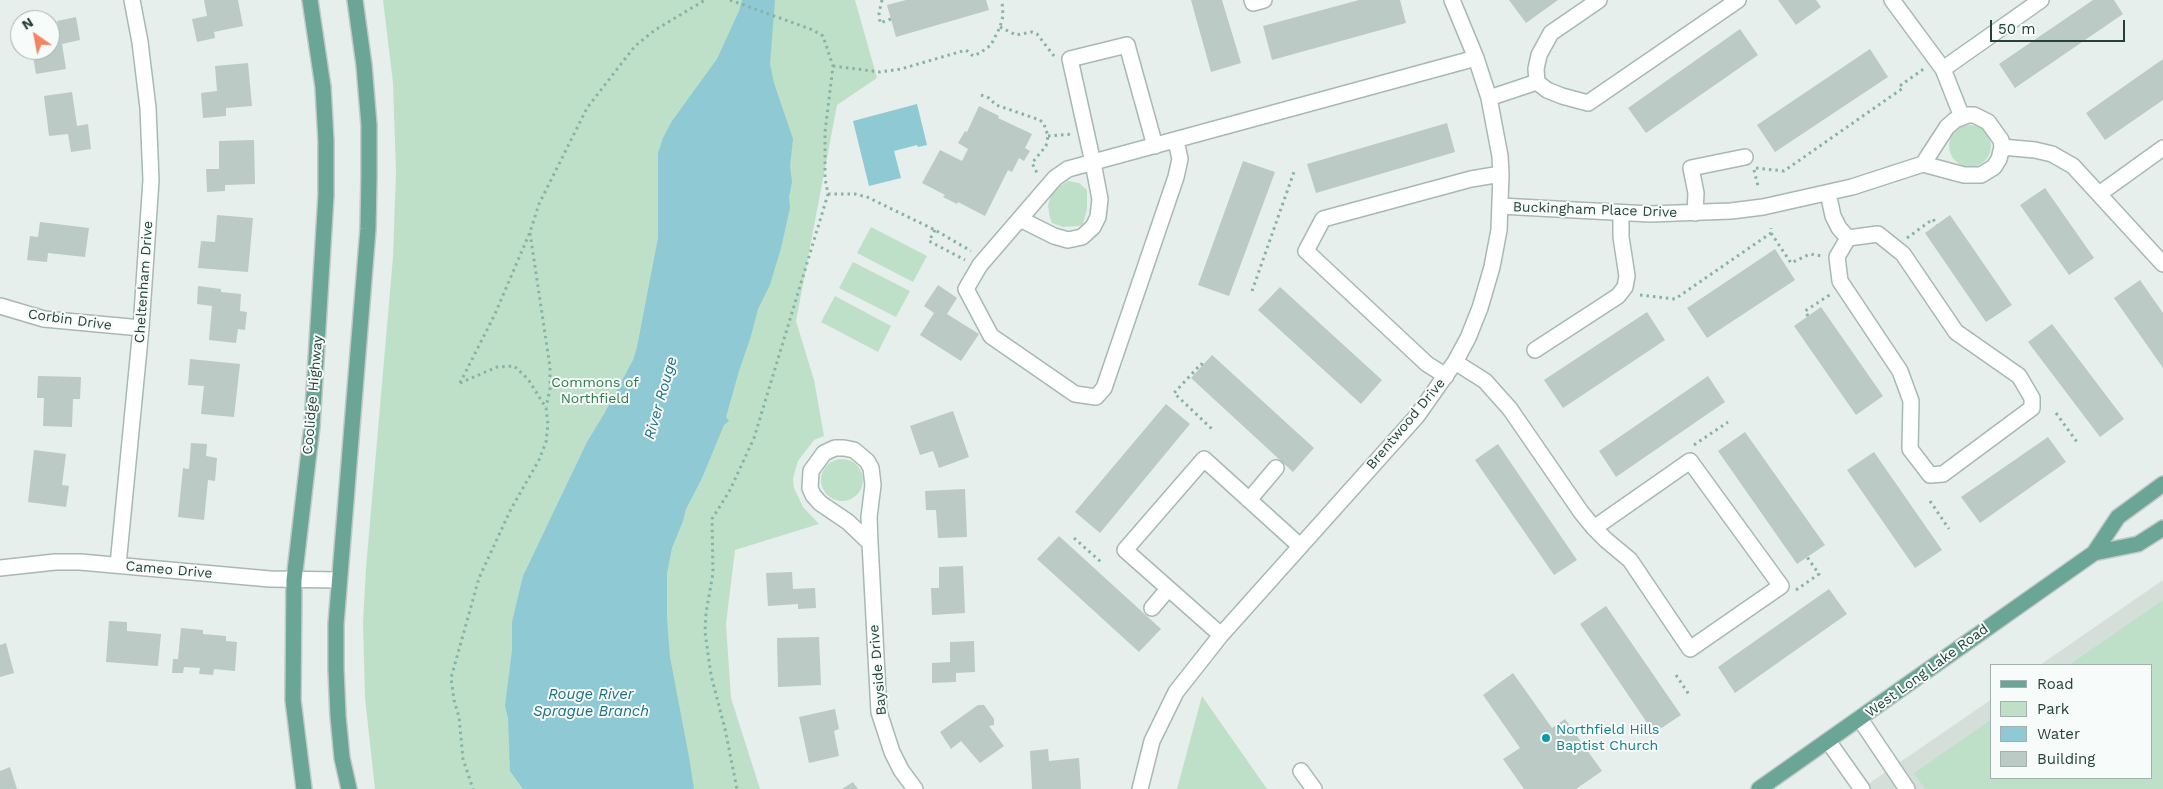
<!DOCTYPE html>
<html>
<head>
<meta charset="utf-8">
<style>
	body { margin:0 }
	#map { position:relative; width:2163px; height:789px; overflow:hidden; background:#e6efeb; font-family:"Work Sans",sans-serif }
	canvas { display:block }
	.legend { position:absolute; left:1990px; top:664px; width:162px; height:115px; box-sizing:border-box; background:#f7fbf9; border:1px solid #a3b1ad; margin:0; padding:6px 9px; list-style:none; font-size:15px; color:#24423a }
	.legend li { display:flex; align-items:center; gap:10px; height:25px }
	.legend b { width:25px; border:1px solid #a3b1ad }
	.north { position:absolute; left:10px; top:10px; width:50px; height:50px; box-sizing:border-box; background:#f7fbf9; border:1px solid #a3b1ad; border-radius:50%; rotate:327deg; font-size:14px; font-weight:700; line-height:20px; text-align:center; color:#24423a }
	.north::after { content:''; display:block; margin:auto; width:18px; height:22px; background:#f4845f; clip-path:polygon(50% 0,100% 100%,50% 72%,0 100%) }
	.scale { position:absolute; left:1990px; top:20px; width:135px; height:22px; box-sizing:border-box; border:2px solid #24423a; border-top:0; padding-left:6px; font-size:15px; line-height:18px; white-space:nowrap; color:#24423a; -webkit-text-stroke:4px #f7fbf9; paint-order:stroke }
</style>
</head>
<body>
<div id="map">
<canvas width="2163" height="789"></canvas>
<ul class="legend">
<li><b style="height:6px;background:#6aa596"></b>Road</li>
<li><b style="height:14px;background:#bfe0c8"></b>Park</li>
<li><b style="height:14px;background:#8ec9d4"></b>Water</li>
<li><b style="height:14px;background:#bbcac4"></b>Building</li>
</ul>
<div class="north">N</div>
<div class="scale">50 m</div>
</div>
<script>
const g = document.querySelector('canvas').getContext('2d');
g.lineJoin = 'round';
function paint(path, color) {
  g.fillStyle = color;
  g.fill(path, 'evenodd');
}
function toPath(rows) {
  const path = new Path2D();
  for (const r of rows) {
    if (r.length === 3) {
      path.moveTo(r[0] + r[2], r[1]);
      path.arc(r[0], r[1], r[2], 0, 2 * Math.PI);
      continue;
    }
    path.moveTo(r[0], r[1]);
    for (let i = 2; i < r.length; i += 2) path.lineTo(r[i], r[i + 1]);
  }
  return path;
}
function stroke(path, color, width, dash) {
  g.strokeStyle = color;
  g.lineWidth = width;
  g.lineCap = dash ? 'butt' : 'round';
  g.setLineDash(dash || []);
  g.stroke(path);
}
function drawText(font, color, halo, rows, align = 'center') {
  g.font = font + ' "Work Sans",sans-serif';
  g.lineWidth = 4;
  g.setLineDash([]);
  g.textBaseline = 'middle';
  g.strokeStyle = halo;
  g.fillStyle = color;
  for (const [text, x, y, turn = 0] of rows) {
    g.save();
    g.translate(x, y);
    g.rotate((+turn || 0) * Math.PI / 180);
    g.textAlign = isNaN(turn) ? turn : align;
    if (halo) g.strokeText(text, 0, 0);
    g.fillText(text, 0, 0);
    g.restore();
  }
}
const built = toPath([
	[2163,580,2163,789,1861,789,1992,699,1992,778,2152,778,2152,665,2040,665]
]);
const green = toPath([
	[383,0,855,0,877,78,837,105,796,321,814,380,824,436,814,440,798,461,793,478,794,488,803,507,819,524,735,550,726,624,731,698,760,789,375,789,365,698,363,622,366,568,393,257,396,172,393,83],
	[1970,146,21],
	[1068,181,1079,183,1087,190,1087,209,1083,224,1079,226,1063,227,1052,223,1050,218,1048,206,1052,191],
	[871,227,927,256,913,282,857,253],
	[853,262,910,291,896,317,839,288],
	[835,296,891,326,878,352,821,322],
	[842,480,21],
	[2163,600,2163,789,1925,789,1914,773,1992,719,1992,778,2152,778,2152,665,2069,665],
	[1202,696,1267,789,1177,789]
]);
const water = toPath([
	[742,0,775,0,770,64,774,83,793,139,790,166,792,182,789,197,790,208,781,248,770,285,758,309,751,336,739,371,726,417,729,421,724,425,702,478,686,509,683,521,672,548,667,573,667,619,670,657,689,757,694,789,523,789,510,771,508,718,505,706,512,650,512,622,523,576,587,442,604,414,633,360,637,347,658,238,658,153,663,138,672,121,717,59,739,11],
	[917,104,927,145,918,147,917,145,894,151,901,178,869,186,853,121]
]);
const building = toPath([
	[204,0,238,0,243,26,214,32,215,38,197,42,192,19,207,16],
	[906,0,986,0,989,10,896,37,887,5],
	[1191,0,1222,0,1241,63,1211,72],
	[1359,0,1400,0,1406,23,1272,60,1263,26],
	[1509,0,1558,0,1526,23],
	[1778,0,1816,0,1821,7,1796,25],
	[2093,0,2114,0,2123,14,2015,88,1999,64],
	[76,17,80,40,62,44,66,69,36,74,32,50,50,50,50,30,59,29,57,21],
	[1740,29,1758,55,1646,133,1628,108],
	[1870,49,1888,77,1775,152,1757,125],
	[2163,59,2163,100,2105,140,2086,113],
	[248,63,252,106,226,108,226,116,203,118,201,93,217,91,215,66],
	[72,92,77,126,88,124,91,149,71,152,68,134,49,136,44,96],
	[979,106,999,116,998,118,1032,134,1025,148,1030,151,1024,161,1019,158,1012,172,1008,170,985,216,958,202,957,204,943,197,945,195,922,183,940,150,962,161,968,149,958,143,965,131,967,132],
	[1447,123,1455,152,1316,193,1307,164],
	[254,140,255,184,225,185,225,191,207,192,206,169,219,169,219,141],
	[1243,161,1275,172,1229,296,1198,285],
	[2045,188,2094,258,2069,275,2020,205],
	[217,215,253,218,248,272,198,268,201,241,215,242],
	[1950,215,2012,305,1986,322,1925,233],
	[40,222,89,228,85,257,48,253,47,262,27,260,30,236,38,237],
	[1775,249,1795,280,1707,338,1687,308],
	[2140,280,2163,313,2163,368,2114,298],
	[938,285,957,298,947,314,979,334,961,361,920,335,934,313,924,306],
	[198,286,221,289,221,292,241,294,240,311,247,312,245,330,238,329,236,343,209,340,212,306,197,304],
	[1280,287,1382,380,1361,404,1258,310],
	[1821,307,1883,396,1856,415,1794,326],
	[1647,312,1665,340,1563,408,1544,380],
	[2052,324,2124,419,2100,437,2028,342],
	[1212,355,1314,448,1293,472,1191,378],
	[190,359,240,364,234,417,201,414,204,386,188,385],
	[38,376,81,377,80,399,73,399,72,427,43,426,44,398,37,398],
	[1708,376,1725,402,1616,477,1599,451],
	[1166,404,1190,424,1100,533,1075,512],
	[953,411,969,457,939,468,933,451,920,455,910,426],
	[1745,432,1825,545,1797,564,1718,451],
	[2048,437,2066,462,1980,523,1961,497],
	[191,443,207,444,206,456,217,458,215,481,208,480,204,520,178,517,183,468,189,469],
	[1498,444,1577,560,1554,575,1475,460],
	[34,450,66,454,62,485,69,486,66,507,28,502],
	[1874,452,1942,550,1915,568,1847,470],
	[965,489,967,537,938,538,936,510,926,510,925,491],
	[1059,536,1161,629,1139,652,1037,559],
	[963,566,965,613,932,615,931,588,939,588,939,567],
	[792,572,793,589,815,588,816,608,798,609,798,604,768,606,766,573],
	[1829,589,1847,614,1735,693,1718,667],
	[1606,606,1681,715,1654,733,1580,624],
	[109,621,127,622,127,631,161,634,158,666,106,662],
	[181,628,203,630,203,634,226,636,226,641,237,642,235,671,214,669,213,675,199,674,200,668,184,667,183,673,172,673,173,659,178,659],
	[819,637,821,685,778,687,777,638],
	[974,641,975,672,956,673,956,682,932,683,932,663,950,662,950,642],
	[6,643,14,673,0,677,0,645],
	[1513,673,1552,728,1565,719,1602,771,1576,789,1524,789,1503,759,1520,748,1483,695],
	[978,705,984,705,994,719,994,725,989,726,1004,746,980,763,961,741,951,749,940,732],
	[835,709,839,729,834,731,839,756,809,763,799,717],
	[1048,749,1049,761,1079,758,1081,789,1032,789,1030,751],
	[10,767,17,789,0,789,0,771],
	[853,782,858,789,842,789]
]);
const path = toPath([
	[730,0,813,30,823,36,833,66,825,132,825,178,828,194,754,438,730,490,712,519,713,573,706,613,705,632,711,675,725,729,737,789],
	[882,0,879,13,880,23,891,19],
	[1000,27,1016,35,1032,32,1037,34,1054,56],
	[833,66,880,72,901,69,966,50,973,56,980,53,991,45,1000,27,1003,16,1002,0],
	[981,95,989,98,996,105,1040,120,1044,124,1048,136,1046,146,1032,163,1038,175],
	[1048,136,1072,134],
	[1756,168,1784,171,1903,88,1901,85,1925,68],
	[1754,170,1758,186],
	[828,194,855,194,867,197,935,230,971,251],
	[935,230,929,241,965,260],
	[530,233,550,367,550,389,546,407],
	[1771,233,1791,263,1810,254,1822,256],
	[1907,238,1933,219,1937,225],
	[1252,291,1295,169],
	[1640,295,1675,299,1771,233,1771,228],
	[1808,316,1805,311,1831,294],
	[1203,365,1201,364,1174,393,1212,429],
	[460,383,497,367,514,366,528,379,546,408,548,424,546,442,539,460,511,509,479,578,451,678,454,700,459,717,463,759,473,789],
	[460,383,495,314,530,232,539,204,587,108,635,46,655,30,705,0],
	[2056,413,2077,442],
	[1694,445,1728,422],
	[1930,501,1949,529],
	[1074,538,1101,562],
	[1796,590,1819,574,1807,557],
	[1676,675,1690,696]
]);
const minor = toPath([
	[1252,0,1253,3,1264,0],
	[1892,0,1943,69,1962,117],
	[1943,69,2041,0],
	[1537,82,1547,90,1562,96,1588,103,1738,0],
	[1537,82,1536,69,1539,55,1551,33,1599,0],
	[1489,98,1537,82],
	[1176,141,1180,159,1176,177,1104,388,1096,397,1075,394,991,336,966,289,980,265,1055,178,1068,169,1476,58],
	[2002,147,2035,150,2052,154,2073,166,2163,264],
	[1828,193,1833,216,1839,228,1848,238,1878,234,1903,254,1956,332,2019,376,2032,398,2032,408,1943,474,1930,475,1910,449,1911,401,1900,371,1840,281,1837,257,1848,238],
	[2099,194,2163,148],
	[1500,206,1650,214,1731,211,1763,207,1852,187,1923,164,1964,175,1981,175,1994,167,1999,159,2002,147,2001,140,1988,122,1974,115,1968,115,1955,120,1947,127,1923,164],
	[1695,213,1696,193,1691,168,1745,157],
	[1020,219,1054,236,1068,240,1082,237,1093,227,1098,217,1100,199,1093,163,1070,59,1127,45,1155,146],
	[0,306,44,319,141,328],
	[1535,350,1618,296,1625,287,1627,276,1621,237,1621,213],
	[1455,362,1485,381,1510,409,1581,512,1594,528,1606,540,1630,560,1690,649,1781,586,1690,461,1594,528],
	[1446,376,1427,364,1306,251,1323,219,1471,179,1501,174],
	[1249,500,1276,468],
	[870,543,848,522,820,503,813,495,810,488,811,471,824,453,835,448,844,448,854,450,867,461,871,468,873,485,869,517,870,543,879,712,892,752,901,770,915,789],
	[118,565,141,328,151,180,148,108,140,42,132,0],
	[0,568,55,562,80,562,270,579,339,580],
	[1152,608,1168,589],
	[1221,635,1125,550,1204,459,1300,546],
	[1860,719,1907,789],
	[1828,741,1862,789],
	[1301,771,1314,789],
	[1140,789,1152,741,1176,692,1221,635,1417,416,1455,362,1468,338,1480,308,1492,267,1499,230,1501,174,1500,156,1489,98,1476,58,1452,0]
]);
const major = toPath([
	[2094,553,2138,544,2163,528],
	[304,789,293,700,294,580,312,426,326,195,326,141,323,87,310,0],
	[349,789,342,758,338,716,336,669,336,624,368,229,369,176,369,125,364,65,355,0],
	[1759,789,2094,553,2118,517,2163,484]
]);
const markers = [
	[1546,738,5,"#0f9aa8"]
];
const streetNames = [
	["Buckingham Place Drive",1595,210,2],
	["Cheltenham Drive",144,282,-86],
	["Corbin Drive",70,320,8],
	["Coolidge Highway",313,395,-85],
	["Brentwood Drive",1406,424,-50],
	["Cameo Drive",169,570,5],
	["Bayside Drive",878,670,-95],
	["West Long Lake Road",1927,671,-36]
];
const parkNames = [
	["Commons of",595,383],
	["Northfield",595,399]
];
const cultureNames = [
	["Northfield Hills",1556,730],
	["Baptist Church",1556,746]
];
const waterNames = [
	["River Rouge",661,398,-74],
	["Rouge River",591,695],
	["Sprague Branch",591,712]
];
paint(built, '#d4dfda');
paint(green, '#bfe0c8');
paint(water, '#8ec9d4');
paint(building, '#bbcac4');
stroke(minor, '#a8b8b2', 18);
stroke(major, '#c2cac8', 18);
stroke(path, '#86b3a5', 3, [2.5, 4]);
stroke(minor, '#fff', 15);
stroke(major, '#6aa596', 15);
for (const [x, y, r, color] of markers) {
  const dot = new Path2D();
  dot.arc(x, y, r, 0, 2 * Math.PI);
  g.fillStyle = color;
  g.fill(dot);
  stroke(dot, '#f7fbf9', 2);
}
drawText('14px', '#24423a', '#f7fbf9', streetNames);
drawText('14px', '#2d7a4b', '#f7fbf9', parkNames);
drawText('14px', '#0d838f', '#f7fbf9', cultureNames, 'left');
drawText('italic 15px', '#1c6f80', '#f7fbf9', waterNames);
</script>
</body>
</html>
